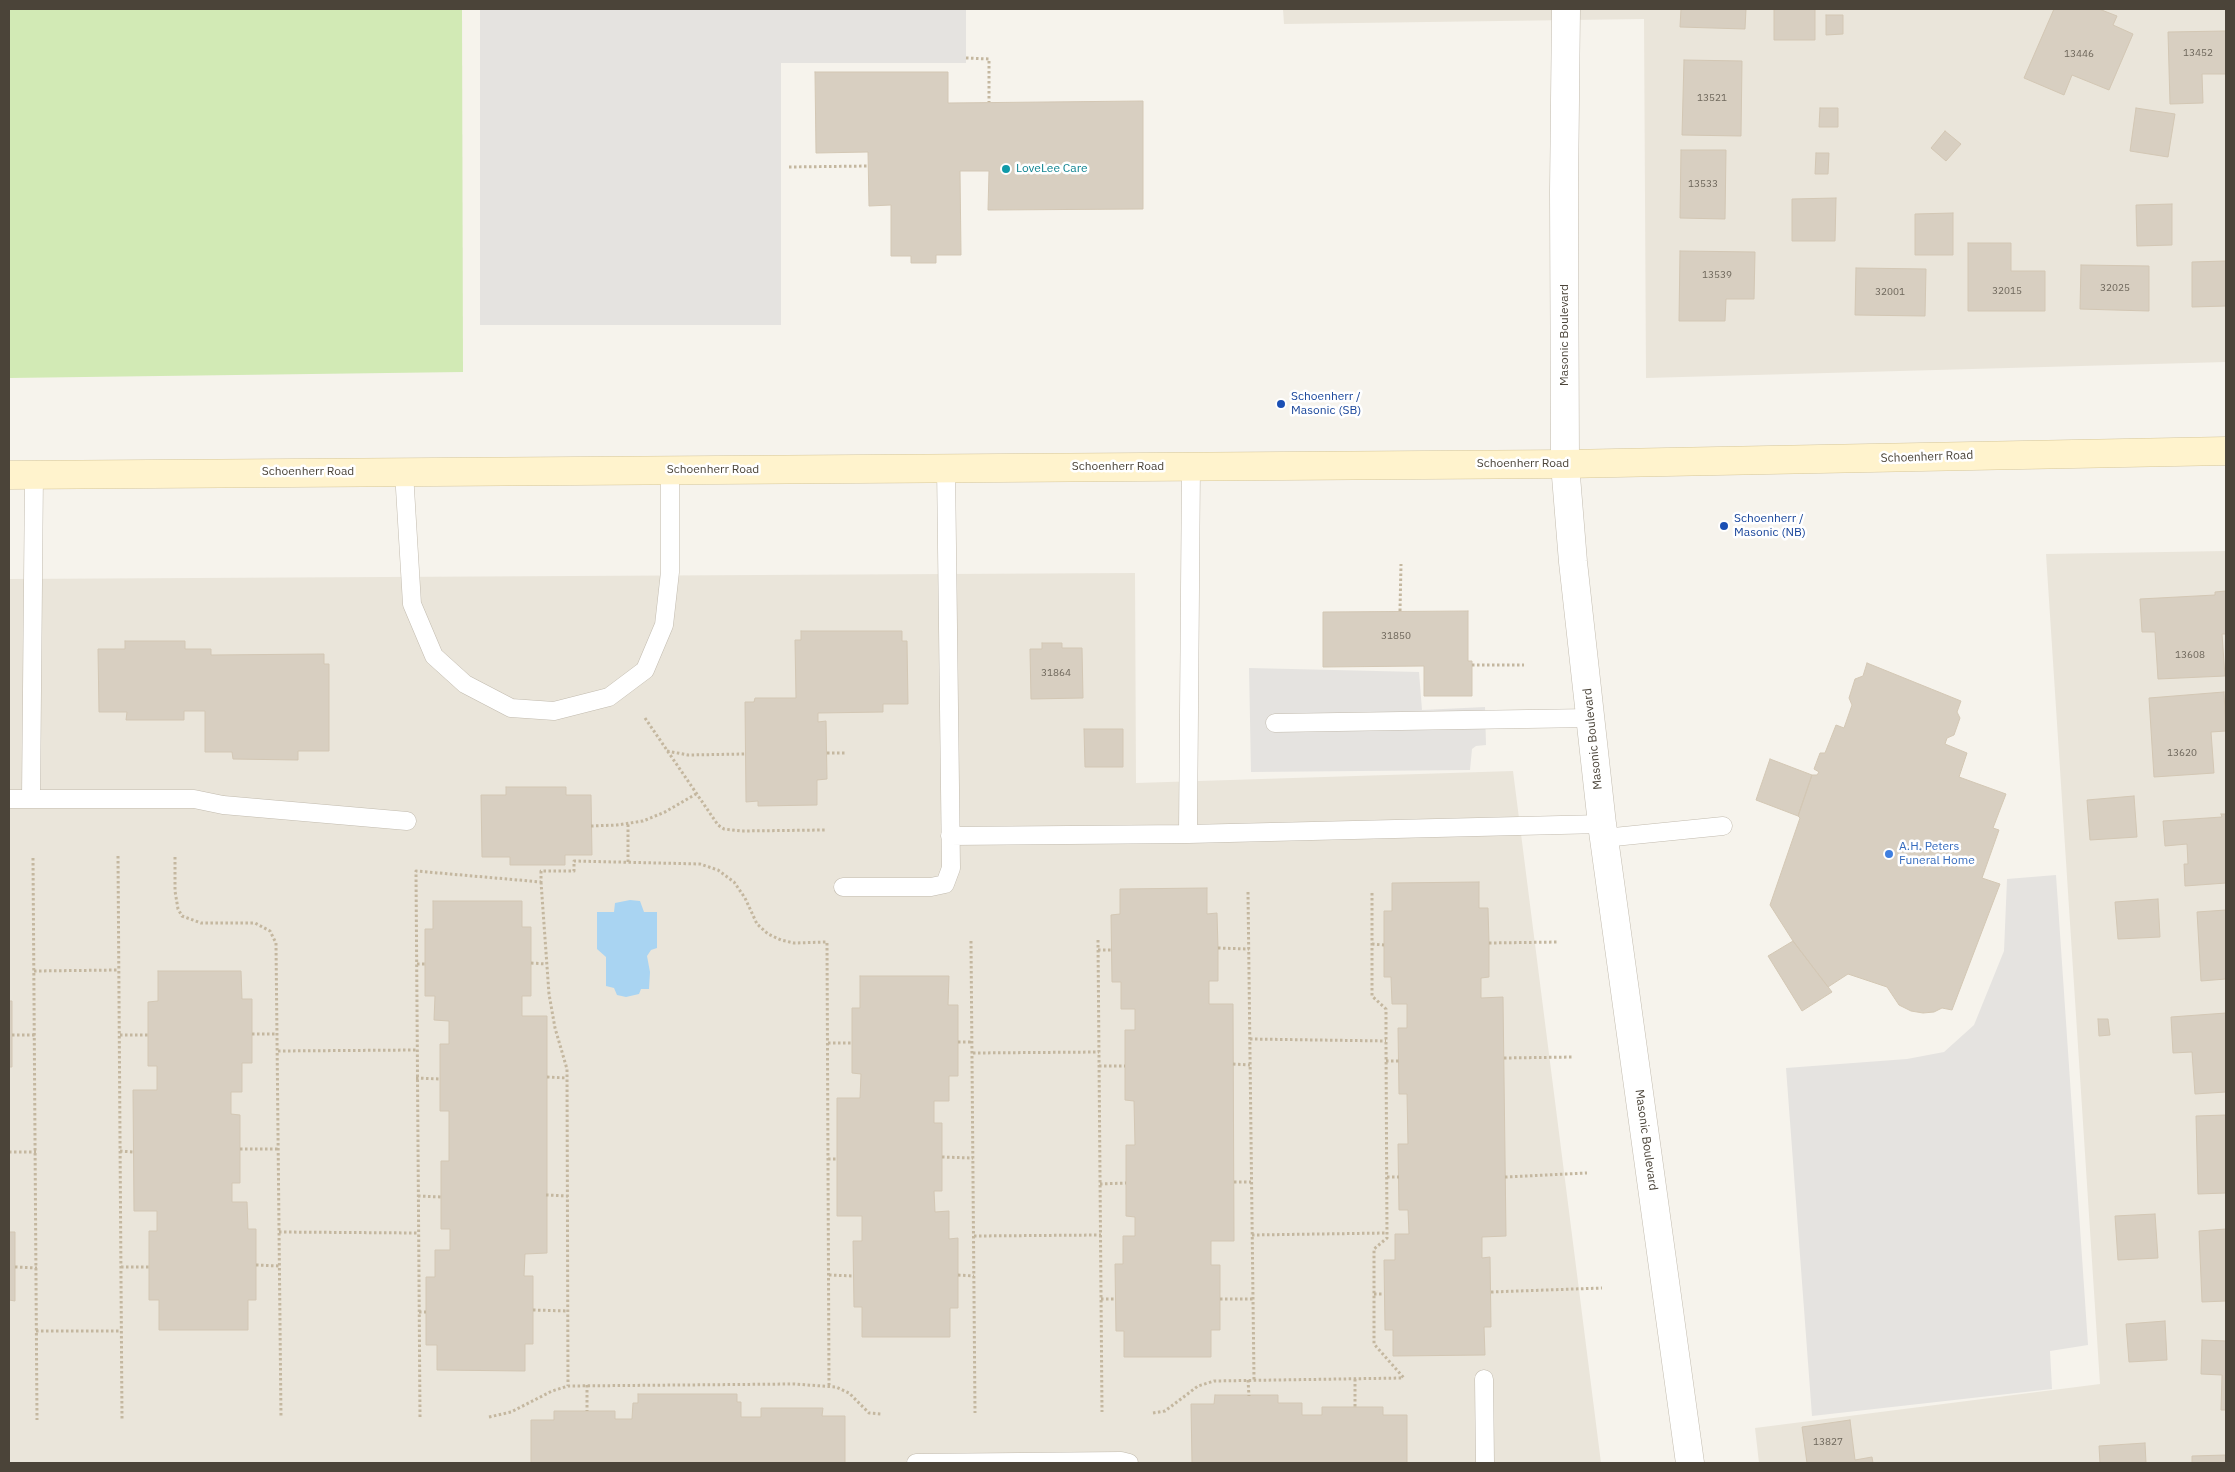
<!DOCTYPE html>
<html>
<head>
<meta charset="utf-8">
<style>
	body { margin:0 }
	#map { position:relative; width:2235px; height:1472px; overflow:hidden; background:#f6f3ec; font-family:"IBM Plex Sans",sans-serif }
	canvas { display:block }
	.frame { position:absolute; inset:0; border:10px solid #4b4439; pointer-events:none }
</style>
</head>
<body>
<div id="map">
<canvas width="2235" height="1472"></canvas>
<div class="frame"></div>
</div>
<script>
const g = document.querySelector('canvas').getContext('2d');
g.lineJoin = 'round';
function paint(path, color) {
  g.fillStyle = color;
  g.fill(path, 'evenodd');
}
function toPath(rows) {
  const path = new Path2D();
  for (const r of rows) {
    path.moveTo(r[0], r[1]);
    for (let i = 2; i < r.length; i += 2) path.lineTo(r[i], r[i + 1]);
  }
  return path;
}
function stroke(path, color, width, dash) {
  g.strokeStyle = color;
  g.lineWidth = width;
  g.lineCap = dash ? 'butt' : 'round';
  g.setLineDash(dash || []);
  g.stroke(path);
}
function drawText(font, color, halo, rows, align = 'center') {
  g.font = font + ' "IBM Plex Sans",sans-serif';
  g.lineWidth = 5;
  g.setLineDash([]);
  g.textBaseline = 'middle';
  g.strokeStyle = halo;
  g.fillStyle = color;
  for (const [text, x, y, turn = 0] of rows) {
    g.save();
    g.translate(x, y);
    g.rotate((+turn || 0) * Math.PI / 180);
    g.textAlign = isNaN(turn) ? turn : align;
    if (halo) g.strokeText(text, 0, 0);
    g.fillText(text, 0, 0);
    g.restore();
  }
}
const residential = toPath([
	[1283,9,2226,9,2226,362,1646,378,1644,19,1284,24],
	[2226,551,2226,1463,1759,1463,1755,1428,2100,1384,2046,554],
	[1135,573,1136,783,1513,771,1601,1463,9,1463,9,579]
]);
const green = toPath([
	[9,9,462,9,463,372,9,378]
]);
const parking = toPath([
	[480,9,966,9,966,63,781,63,781,325,480,325],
	[1249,668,1419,672,1422,710,1485,707,1486,745,1476,746,1472,749,1470,770,1251,772],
	[2056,875,2088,1345,2050,1351,2052,1389,1812,1416,1786,1068,1907,1059,1944,1052,1974,1025,2004,951,2007,879]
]);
const water = toPath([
	[630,900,640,901,644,912,657,912,657,948,651,950,647,956,650,972,649,989,641,989,639,994,626,997,617,995,614,988,606,986,606,957,597,949,597,912,614,912,615,903]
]);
const building = toPath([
	[1681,9,1746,9,1745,29,1680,27,1681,9],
	[1774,9,1815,9,1815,40,1774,40,1774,9],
	[2054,9,2099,9,2117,16,2113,25,2133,34,2109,90,2072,75,2064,95,2024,78,2054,9],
	[1826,15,1843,15,1843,34,1826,35,1826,15],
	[2226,31,2226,74,2202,74,2203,103,2170,104,2168,32,2226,31],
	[1684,60,1742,61,1741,136,1682,135,1684,60],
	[815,72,948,72,948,103,1143,101,1143,209,988,210,989,171,960,171,961,255,936,255,936,263,911,263,911,256,891,256,891,205,869,206,868,152,816,153,815,72],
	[1820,108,1838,108,1838,127,1819,127,1820,108],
	[2136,108,2175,114,2168,157,2130,151,2136,108],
	[1945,131,1961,144,1946,161,1931,148,1945,131],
	[1681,150,1726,150,1725,219,1680,218,1681,150],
	[1816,153,1829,153,1828,174,1815,174,1816,153],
	[1836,198,1835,241,1792,241,1792,199,1836,198],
	[2172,204,2172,245,2137,246,2136,205,2172,204],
	[1953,213,1953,255,1915,255,1915,214,1953,213],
	[1968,243,2011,243,2011,271,2045,271,2045,311,1968,311,1968,243],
	[1680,251,1755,252,1754,299,1726,299,1725,321,1679,321,1680,251],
	[2226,261,2226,306,2192,307,2192,262,2226,261],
	[2081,265,2149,266,2149,311,2080,309,2081,265],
	[1856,268,1926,269,1925,316,1855,315,1856,268],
	[2226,591,2226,634,2222,634,2225,676,2158,679,2155,632,2142,632,2140,599,2215,595,2215,592,2226,591],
	[1468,611,1468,661,1472,661,1472,696,1424,696,1424,666,1323,667,1323,612,1468,611],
	[801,631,902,631,902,641,907,641,908,704,883,704,883,712,818,713,818,722,826,721,827,779,817,780,817,805,758,806,758,801,746,802,745,702,754,702,755,698,796,698,795,640,801,640,801,631],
	[125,641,185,641,185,649,211,649,211,655,324,654,324,664,329,664,329,751,298,751,298,760,233,759,232,752,205,752,205,711,184,711,184,720,126,720,127,712,99,712,98,649,125,649,125,641],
	[1042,643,1062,643,1062,648,1082,648,1083,698,1031,699,1030,649,1042,649,1042,643],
	[1867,663,1961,701,1957,712,1960,718,1954,735,1947,738,1945,744,1967,753,1959,777,2006,794,1993,828,1999,830,1982,878,2000,884,1952,1010,1942,1008,1934,1012,1923,1013,1911,1011,1899,1005,1887,987,1848,974,1828,987,1793,941,1770,905,1800,818,1798,816,1812,775,1817,775,1819,772,1814,769,1820,753,1825,753,1836,725,1844,728,1852,705,1849,698,1855,679,1863,676,1867,663],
	[2224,692,2226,731,2211,732,2214,773,2154,777,2149,698,2224,692],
	[1084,729,1123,729,1123,767,1085,767,1084,729],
	[1770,759,1812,775,1798,816,1756,800,1770,759],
	[506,787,566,787,566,795,591,795,592,855,565,855,565,865,510,865,510,857,482,857,481,795,506,795,506,787],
	[2134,796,2137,837,2090,840,2087,800,2134,796],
	[2221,814,2226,814,2226,883,2185,886,2184,864,2188,864,2187,844,2165,846,2163,821,2222,817,2221,814],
	[1479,882,1479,908,1488,908,1489,943,1489,977,1481,978,1481,998,1503,997,1506,1236,1482,1237,1482,1258,1490,1257,1491,1327,1484,1327,1485,1355,1393,1356,1393,1330,1385,1330,1384,1260,1395,1260,1395,1234,1409,1234,1408,1210,1399,1210,1398,1144,1408,1144,1407,1094,1399,1094,1398,1028,1407,1028,1407,1004,1392,1004,1391,977,1384,977,1384,911,1392,911,1392,883,1479,882],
	[1207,888,1207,914,1217,913,1218,948,1218,981,1209,981,1209,1004,1233,1004,1234,1241,1211,1241,1211,1265,1220,1265,1220,1330,1211,1330,1211,1357,1124,1357,1124,1331,1116,1331,1115,1264,1123,1264,1123,1236,1135,1236,1135,1217,1126,1216,1126,1145,1135,1145,1134,1101,1125,1100,1125,1030,1135,1030,1135,1009,1121,1009,1121,982,1112,982,1111,915,1120,914,1120,889,1207,888],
	[2158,899,2160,937,2118,939,2115,902,2158,899],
	[433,901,522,901,522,927,531,927,531,996,522,996,522,1016,547,1016,547,1253,525,1254,524,1276,533,1276,533,1344,525,1344,525,1371,437,1370,437,1345,426,1345,426,1277,435,1277,435,1250,450,1250,450,1229,441,1229,441,1161,449,1161,449,1111,440,1111,440,1044,449,1044,449,1021,434,1020,435,996,425,996,425,929,433,929,433,901],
	[2226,910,2226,979,2201,981,2197,912,2226,910],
	[1793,941,1832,992,1802,1011,1768,956,1793,941],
	[158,971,241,971,242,999,252,999,252,1063,242,1063,242,1092,231,1092,231,1114,240,1115,240,1183,232,1183,232,1202,247,1202,248,1229,256,1229,256,1300,248,1300,248,1330,159,1330,159,1300,149,1300,149,1231,157,1231,157,1211,134,1211,133,1090,157,1090,157,1066,148,1066,148,1002,158,1001,158,971],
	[860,976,949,976,948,1005,958,1005,958,1076,949,1076,949,1101,934,1101,934,1123,942,1123,942,1191,934,1191,935,1212,949,1211,949,1239,958,1238,958,1308,950,1308,950,1337,862,1337,862,1307,854,1307,853,1241,862,1241,862,1216,837,1216,837,1098,860,1098,861,1074,852,1073,852,1008,860,1008,860,976],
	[9,1001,12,1001,12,1067,9,1067,9,1001],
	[2226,1013,2226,1092,2195,1094,2192,1052,2173,1053,2171,1017,2226,1013],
	[2098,1019,2108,1019,2110,1035,2099,1036,2098,1019],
	[2226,1115,2226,1193,2198,1194,2196,1116,2226,1115],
	[2155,1214,2158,1258,2118,1260,2115,1216,2155,1214],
	[2226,1229,2226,1301,2202,1302,2199,1231,2226,1229],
	[9,1232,15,1232,15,1301,9,1300,9,1232],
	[2165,1321,2167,1360,2129,1362,2126,1324,2165,1321],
	[2202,1340,2226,1341,2226,1410,2221,1410,2222,1375,2201,1374,2202,1340],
	[638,1394,737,1394,737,1402,741,1402,741,1417,761,1417,761,1408,823,1408,822,1416,845,1416,845,1463,531,1463,531,1420,554,1420,554,1411,615,1411,615,1419,632,1419,633,1403,638,1403,638,1394],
	[1215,1395,1278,1395,1278,1403,1302,1403,1302,1415,1322,1415,1322,1407,1383,1407,1383,1415,1407,1415,1407,1463,1192,1463,1191,1404,1214,1404,1215,1395],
	[1850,1420,1855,1460,1872,1457,1873,1463,1807,1463,1802,1427,1850,1420],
	[2145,1443,2146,1463,2100,1463,2099,1446,2145,1443],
	[2226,1455,2226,1463,2192,1463,2192,1456,2226,1455]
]);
const path = toPath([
	[966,58,989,59,989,102],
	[789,167,869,166],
	[1400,611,1401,564],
	[1472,665,1524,665],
	[645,718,718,825,724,829,741,831,825,830],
	[667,751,688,755,745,754],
	[827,753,847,753],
	[591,826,617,825,643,821,665,812,696,794],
	[118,856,122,1419],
	[175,857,175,891,178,909,182,916,201,923,255,923,270,931,276,943,281,1418],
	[33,858,37,1420],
	[628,862,628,824],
	[541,882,549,994,555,1028,567,1069,568,1386],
	[1248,892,1254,1380],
	[1372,893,1372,996,1386,1009,1386,1041,1387,1238,1374,1249,1374,1344,1404,1378],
	[1098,940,1102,1412],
	[971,941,975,1413],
	[1489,943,1559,942],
	[1372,944,1384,945],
	[1218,948,1249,949],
	[1098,950,1112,950],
	[531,963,546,964],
	[417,964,425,964],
	[34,971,119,970],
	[252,1034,277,1034],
	[12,1035,35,1035],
	[120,1035,148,1035],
	[1250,1039,1386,1041],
	[958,1042,973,1042],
	[828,1043,852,1043],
	[278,1051,416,1050],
	[973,1053,1099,1052],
	[1504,1058,1573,1057],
	[1386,1061,1399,1061],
	[1233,1064,1250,1065],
	[1099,1066,1125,1066],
	[547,1077,567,1078],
	[416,1078,440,1079],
	[240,1149,278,1149],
	[120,1151,133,1152],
	[9,1152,36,1152],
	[942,1157,973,1158],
	[828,1159,837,1159],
	[1387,1177,1399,1177],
	[1505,1177,1587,1173],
	[1234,1182,1251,1182],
	[1100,1184,1126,1183],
	[546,1195,568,1196],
	[418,1196,441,1197],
	[279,1232,418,1233],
	[1252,1235,1387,1233],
	[974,1236,1101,1235],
	[256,1265,279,1266],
	[15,1267,37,1268],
	[121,1267,149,1267],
	[829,1275,854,1276],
	[958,1275,974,1276],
	[1491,1292,1602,1288],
	[1374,1294,1384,1294],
	[1101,1299,1116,1299],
	[1220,1299,1253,1299],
	[533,1310,568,1311],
	[419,1312,426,1312],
	[36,1331,121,1331],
	[1355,1379,1355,1407],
	[1248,1380,1249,1396],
	[587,1385,587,1411],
	[1153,1413,1165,1411,1198,1386,1214,1381,1403,1378],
	[420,1417,416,871,541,882,541,871,574,871,574,861,700,864,718,870,734,882,745,898,757,924,768,934,781,940,794,943,827,942,829,1385],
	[489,1417,511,1412,552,1391,568,1386,794,1384,836,1387,849,1393,869,1413,881,1414]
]);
const service = toPath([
	[404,472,412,604,434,656,465,684,511,708,554,711,609,697,645,670,664,625,670,572,670,470],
	[1275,723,1590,718],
	[31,798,34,474],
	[9,799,194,799,223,805,407,821],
	[1188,834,1191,466],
	[950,836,1188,834,1602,824],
	[1604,838,1723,826],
	[843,887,931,887,945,884,951,868,946,467],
	[1484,1379,1485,1463],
	[916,1463,1121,1461,1129,1463]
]);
const tertiary = toPath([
	[1566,9,1564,191,1565,464,1573,562,1602,824,1690,1463]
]);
const secondary = toPath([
	[9,475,1565,464,2226,451]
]);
const markers = [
	[1006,169,5,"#0f9aa8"],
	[1281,404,5,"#1a4fb4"],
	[1724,526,5,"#1a4fb4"],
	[1889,854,5,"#3f7fe0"]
];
const numberNames = [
	["13452",2198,53],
	["13446",2079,54],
	["13521",1712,98],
	["13533",1703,184],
	["13539",1717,275],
	["32025",2115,288],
	["32015",2007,291],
	["32001",1890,292],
	["31850",1396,636],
	["13608",2190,655],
	["31864",1056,673],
	["13620",2182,753],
	["13827",1828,1442]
];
const cultureNames = [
	["LoveLee Care",1016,169]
];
const streetNames = [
	["Masonic Boulevard",1565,335,-90],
	["Schoenherr Road",1927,457,-2],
	["Schoenherr Road",1523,464],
	["Schoenherr Road",1118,467],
	["Schoenherr Road",713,470],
	["Schoenherr Road",308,472],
	["Masonic Boulevard",1593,739,-96],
	["Masonic Boulevard",1646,1140,82]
];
const transitNames = [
	["Schoenherr /",1291,397],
	["Masonic (SB)",1291,411],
	["Schoenherr /",1734,519],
	["Masonic (NB)",1734,533]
];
const shopNames = [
	["A.H. Peters",1899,847],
	["Funeral Home",1899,861]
];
paint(residential, '#eae5da');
paint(green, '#d2eab5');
paint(parking, '#e5e3e0');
paint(water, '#a9d4f2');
paint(building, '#d8cfc1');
stroke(building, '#d3c7b4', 1);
stroke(service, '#c2bbae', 19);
stroke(tertiary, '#c2bbae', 29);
stroke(secondary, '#d6c79b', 29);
stroke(path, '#c4b79f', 3, [2.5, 2.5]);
stroke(service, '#fff', 18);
stroke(tertiary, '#fff', 28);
stroke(secondary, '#fff3cd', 28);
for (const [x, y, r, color] of markers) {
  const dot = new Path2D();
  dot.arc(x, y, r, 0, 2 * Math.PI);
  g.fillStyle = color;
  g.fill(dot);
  stroke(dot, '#fff', 2);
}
drawText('10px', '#6e675b', null, numberNames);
drawText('12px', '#0d838f', '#fff', cultureNames, 'left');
drawText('12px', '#4b4439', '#fff', streetNames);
drawText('12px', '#164399', '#fff', transitNames, 'left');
drawText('12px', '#366cbe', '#fff', shopNames, 'left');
</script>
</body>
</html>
